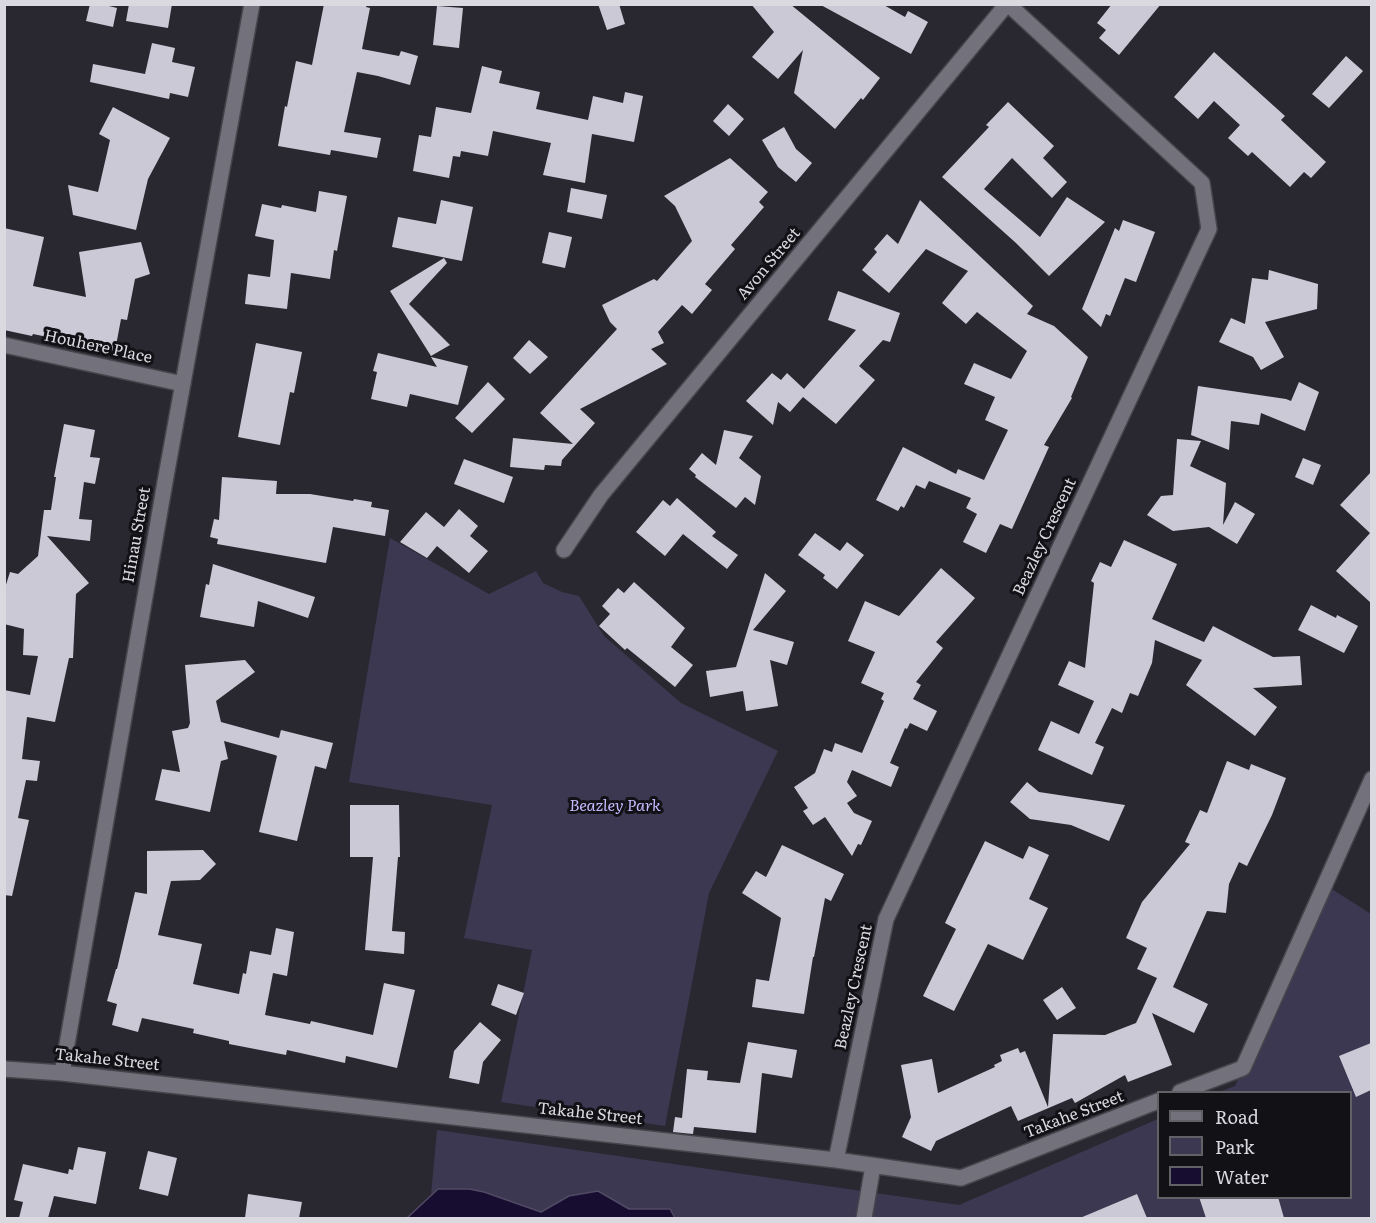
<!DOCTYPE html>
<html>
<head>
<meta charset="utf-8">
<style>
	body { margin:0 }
	#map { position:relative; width:1376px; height:1223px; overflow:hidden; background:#292831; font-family:Literata,serif }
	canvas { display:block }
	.frame { position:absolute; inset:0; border:6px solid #d9d9df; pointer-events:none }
	.legend { position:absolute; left:1157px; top:1091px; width:195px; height:108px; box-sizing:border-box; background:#121116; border:2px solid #626166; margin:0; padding:8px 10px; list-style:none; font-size:18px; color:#d9d9df }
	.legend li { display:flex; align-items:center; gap:12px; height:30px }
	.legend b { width:30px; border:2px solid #626166 }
</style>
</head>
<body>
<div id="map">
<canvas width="1376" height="1223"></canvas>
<div class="frame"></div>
<ul class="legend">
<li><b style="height:8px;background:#73717c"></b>Road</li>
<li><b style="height:16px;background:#3c3851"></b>Park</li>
<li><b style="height:16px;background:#170d30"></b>Water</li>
</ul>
</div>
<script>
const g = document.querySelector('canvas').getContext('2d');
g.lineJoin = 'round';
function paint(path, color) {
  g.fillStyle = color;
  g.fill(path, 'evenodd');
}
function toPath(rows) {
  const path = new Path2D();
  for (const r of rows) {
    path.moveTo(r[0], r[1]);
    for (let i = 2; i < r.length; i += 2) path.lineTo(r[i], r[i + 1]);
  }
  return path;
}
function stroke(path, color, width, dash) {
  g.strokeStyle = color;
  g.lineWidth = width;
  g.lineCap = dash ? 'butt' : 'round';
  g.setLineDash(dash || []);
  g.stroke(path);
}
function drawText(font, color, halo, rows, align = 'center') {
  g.font = font + ' Literata,serif';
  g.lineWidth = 6;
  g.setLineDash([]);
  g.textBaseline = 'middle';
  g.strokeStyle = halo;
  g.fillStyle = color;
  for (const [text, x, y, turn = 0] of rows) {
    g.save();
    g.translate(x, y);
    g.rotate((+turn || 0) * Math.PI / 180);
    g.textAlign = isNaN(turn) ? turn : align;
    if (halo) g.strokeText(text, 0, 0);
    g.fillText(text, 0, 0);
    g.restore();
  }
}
const green = toPath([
	[390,538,489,594,536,571,543,583,562,592,579,596,604,636,681,703,778,751,709,893,665,1126,501,1102,532,950,464,938,492,805,349,782],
	[1327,886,1371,914,1371,1218,675,1218,670,1209,629,1209,598,1191,569,1196,541,1212,514,1202,484,1192,469,1189,438,1189,431,1195,437,1130,959,1205,1158,1119,1158,1198,1350,1198,1350,1092,1219,1092,1235,1086]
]);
const water = toPath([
	[438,1189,469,1189,484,1192,541,1212,569,1196,598,1191,629,1209,670,1209,675,1218,407,1218,438,1189]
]);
const building = toPath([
	[90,4,101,4,117,8,113,27,86,21],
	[129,4,172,4,168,28,126,21],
	[324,4,367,4,366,7,370,8,362,49,399,56,401,51,418,56,410,85,378,76,357,72,344,132,381,138,377,158,331,150,330,155,278,146,285,106,287,107,296,61,312,65],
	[598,4,619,4,625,24,607,30],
	[751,4,790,4,880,78,863,100,861,98,835,129,794,93,803,50,778,79,752,57,774,32],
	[819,4,882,4,905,17,908,11,928,22,911,54],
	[1112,4,1161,4,1119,55,1099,38,1106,30,1097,23],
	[437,6,463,8,459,48,433,45],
	[152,43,175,48,172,62,195,67,188,97,170,93,169,99,90,82,93,64,145,74],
	[1214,52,1285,116,1281,120,1326,162,1311,178,1304,172,1290,187,1252,152,1248,156,1228,138,1240,125,1214,101,1198,119,1174,97],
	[1346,56,1363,71,1329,108,1312,94],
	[482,66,502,71,499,83,540,92,536,109,588,120,593,96,623,103,625,92,643,96,634,142,592,134,585,183,543,175,551,143,493,131,488,156,461,151,460,157,453,156,449,178,413,171,419,135,431,137,436,107,471,113],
	[1008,102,1054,146,1043,158,1067,182,1052,198,1012,158,984,189,1040,237,1067,197,1105,222,1049,276,1016,243,942,177,989,127,986,125],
	[728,104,744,119,729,136,713,121],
	[113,107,170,138,148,179,136,230,73,215,68,185,98,192,110,140,99,134],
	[784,127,796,149,812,163,796,182,778,167,762,140],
	[730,158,768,192,759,202,764,207,731,245,735,249,705,284,712,290,692,314,682,305,658,332,664,343,651,349,667,364,580,409,595,423,562,460,561,466,545,465,544,470,510,467,513,438,573,444,540,413,617,329,610,322,602,305,654,279,657,281,692,241,675,206,664,196],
	[571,188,607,195,602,219,567,212],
	[319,191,347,196,337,251,334,250,330,279,291,273,287,309,245,304,248,274,270,277,274,240,255,236,262,204,281,208,282,205,316,212],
	[441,200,473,207,462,261,392,247,398,217,436,224],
	[920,200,1033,306,1027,314,1054,326,1088,357,1071,397,1072,398,1044,445,1049,447,1012,529,1000,524,986,553,963,542,977,514,966,508,971,498,929,481,925,489,916,485,904,508,901,506,898,511,876,500,903,447,956,474,958,469,984,480,1008,430,985,420,995,397,964,384,974,363,1011,379,1027,351,977,312,966,324,942,303,968,271,926,249,889,293,862,270,877,252,874,249,887,234,898,244],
	[1123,220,1155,232,1136,282,1125,278,1110,316,1106,314,1101,327,1082,309,1115,228,1119,231],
	[4,228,44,237,33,286,86,297,79,252,141,242,150,274,135,279,127,320,121,319,115,351,33,334,32,336,4,330],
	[549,232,572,237,565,268,542,263],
	[444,258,447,263,409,304,450,345,431,356,390,291],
	[1269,270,1318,284,1317,309,1265,322,1284,357,1261,370,1253,357,1219,342,1231,318,1245,324,1252,278,1268,280],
	[838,291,900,313,890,342,883,340,859,366,875,380,836,424,803,397,790,412,778,402,773,425,746,401,772,373,781,380,787,373,804,389,856,330,828,320],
	[529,340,548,357,530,374,513,358],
	[256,343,302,352,294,393,290,392,280,445,238,437],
	[378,353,437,367,431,357,468,366,458,405,410,394,407,407,371,399,377,372,373,371],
	[488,382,505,399,472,433,455,418],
	[1299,382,1319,392,1305,431,1261,413,1259,425,1231,421,1229,450,1191,435,1198,386,1286,399,1291,401],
	[64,424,95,430,90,457,100,458,95,484,84,482,79,519,92,520,90,541,47,536,89,583,76,594,73,658,69,658,55,722,27,717,22,759,40,761,37,781,26,780,18,818,29,820,12,896,4,895,4,690,30,695,38,656,23,655,24,629,4,624,4,591,10,572,18,574,38,556,44,510,51,510,56,477,54,477],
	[724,430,753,436,739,458,761,476,755,505,745,497,736,508,695,477,696,475,689,469,702,453,716,465],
	[1177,439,1201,441,1190,466,1226,483,1223,525,1235,502,1255,514,1237,544,1209,527,1173,531,1147,515,1161,496,1173,495],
	[1303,458,1321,465,1313,485,1295,477],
	[464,459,513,477,504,503,454,484],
	[1371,472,1371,603,1336,571,1370,533,1340,505],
	[222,477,277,481,276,494,310,494,353,501,354,499,372,502,371,507,389,510,385,536,333,527,326,563,217,544,218,539,210,537,214,519,219,520],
	[677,498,716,532,712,536,738,555,727,569,683,534,665,556,636,532,663,500,670,506],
	[459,509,478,526,470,536,488,551,469,573,437,546,427,558,400,542,426,512,444,527],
	[815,533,840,551,847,542,864,555,837,589,823,578,825,575,798,555],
	[1124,540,1177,564,1152,619,1204,642,1213,626,1273,657,1300,656,1302,685,1253,688,1277,707,1255,736,1186,685,1202,660,1155,640,1152,663,1138,696,1130,693,1122,713,1112,708,1095,743,1104,747,1092,775,1038,750,1051,721,1079,734,1094,701,1058,685,1069,661,1085,668,1094,583,1091,581,1100,562,1111,567],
	[213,564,315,597,308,618,258,601,254,627,200,617,206,584,209,585],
	[941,568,975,598,936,642,943,648,916,682,921,685,913,699,937,711,927,731,910,723,907,729,905,728,890,763,899,767,891,787,852,770,847,782,857,796,847,803,854,813,872,821,861,845,858,844,852,856,825,817,813,825,803,811,808,808,794,787,815,773,824,749,832,752,835,743,862,753,884,701,881,699,884,693,861,683,875,652,848,641,865,601,899,616],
	[765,573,786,591,753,630,794,642,787,665,770,660,778,706,746,711,743,691,710,697,706,671,736,667],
	[634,582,685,628,671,647,693,665,675,687,627,648,625,650,599,626,610,614,602,606,618,588,624,593],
	[1311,605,1336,618,1337,615,1358,626,1344,653,1298,630],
	[245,660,255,672,216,701,221,722,279,738,281,730,333,743,326,769,315,766,297,841,259,832,277,756,275,755,224,741,228,759,221,761,210,812,155,800,162,769,180,772,172,731,188,728,190,723,185,665],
	[1227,761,1249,770,1251,764,1286,778,1272,815,1247,866,1239,862,1229,884,1226,913,1207,911,1173,987,1208,1004,1194,1033,1152,1013,1172,1065,1128,1082,1125,1075,1075,1103,1072,1098,1018,1121,1011,1106,936,1141,931,1151,902,1137,911,1117,901,1065,932,1059,938,1093,995,1067,994,1065,1002,1061,1000,1055,1018,1048,1020,1053,1025,1051,1048,1107,1053,1034,1105,1035,1136,1023,1157,978,1137,969,1147,948,1126,938,1142,902,1190,844,1185,842,1200,810,1207,813],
	[1027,782,1039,792,1125,805,1109,841,1071,825,1030,819,1010,802],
	[350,805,399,805,400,857,398,857,392,931,405,932,404,954,365,950,373,857,350,857],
	[985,841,1023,859,1029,846,1049,855,1029,899,1048,908,1023,960,988,944,954,1011,923,996,956,929,945,923],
	[782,845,844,874,831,901,825,898,814,957,813,957,804,1014,752,1007,756,979,769,981,781,918,742,893,756,871,766,877],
	[203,850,216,864,200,880,171,881,158,935,202,944,193,984,239,994,243,973,246,974,250,951,271,955,276,928,294,932,287,976,273,973,265,1015,310,1024,311,1021,373,1035,384,983,415,990,397,1068,346,1056,345,1063,287,1050,286,1055,229,1044,229,1041,193,1033,194,1029,142,1018,138,1032,112,1025,117,1004,107,1001,116,969,117,969,135,892,147,894,147,851],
	[498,984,524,993,516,1015,491,1005],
	[1062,987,1076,1008,1057,1020,1043,1000],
	[480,1022,501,1040,483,1062,479,1084,449,1078,454,1051],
	[748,1042,797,1050,792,1078,762,1073,756,1133,694,1127,693,1134,673,1132,675,1117,682,1118,687,1069,708,1071,707,1080,740,1083],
	[1371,1043,1371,1090,1356,1097,1339,1056],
	[78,1147,106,1152,96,1204,54,1196,48,1218,19,1218,23,1202,14,1200,23,1164,68,1174,69,1169,73,1170],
	[148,1151,177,1158,168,1196,139,1189],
	[248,1194,302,1202,299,1218,245,1218],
	[1137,1194,1147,1218,1080,1218],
	[1199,1197,1278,1197,1284,1218,1206,1218]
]);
const minor = toPath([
	[4,345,183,384],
	[564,550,601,495,1007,4],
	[4,1069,62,1073,836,1160,961,1178,1158,1101],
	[62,1073,165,482,252,4],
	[1180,1092,1243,1068,1372,779],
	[836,1160,886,919,1209,229,1202,183,1008,4],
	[864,1218,873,1166]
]);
const streetNames = [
	["Avon Street",769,264,-50],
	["Houhere Place",98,347,12],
	["Hinau Street",137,535,-80],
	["Beazley Crescent",1045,537,-65],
	["Beazley Crescent",854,987,-78],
	["Takahe Street",107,1060,6],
	["Takahe Street",590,1114,6],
	["Takahe Street",1074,1115,-21]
];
const parkNames = [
	["Beazley Park",615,806]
];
paint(green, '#3c3851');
paint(water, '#170d30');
stroke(water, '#514a64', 1.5);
paint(building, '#cac9d5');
stroke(minor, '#46454c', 18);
stroke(minor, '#73717c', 15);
drawText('16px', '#d9d9df', '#121116', streetNames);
drawText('italic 16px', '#c6baff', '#121116', parkNames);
</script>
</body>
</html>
